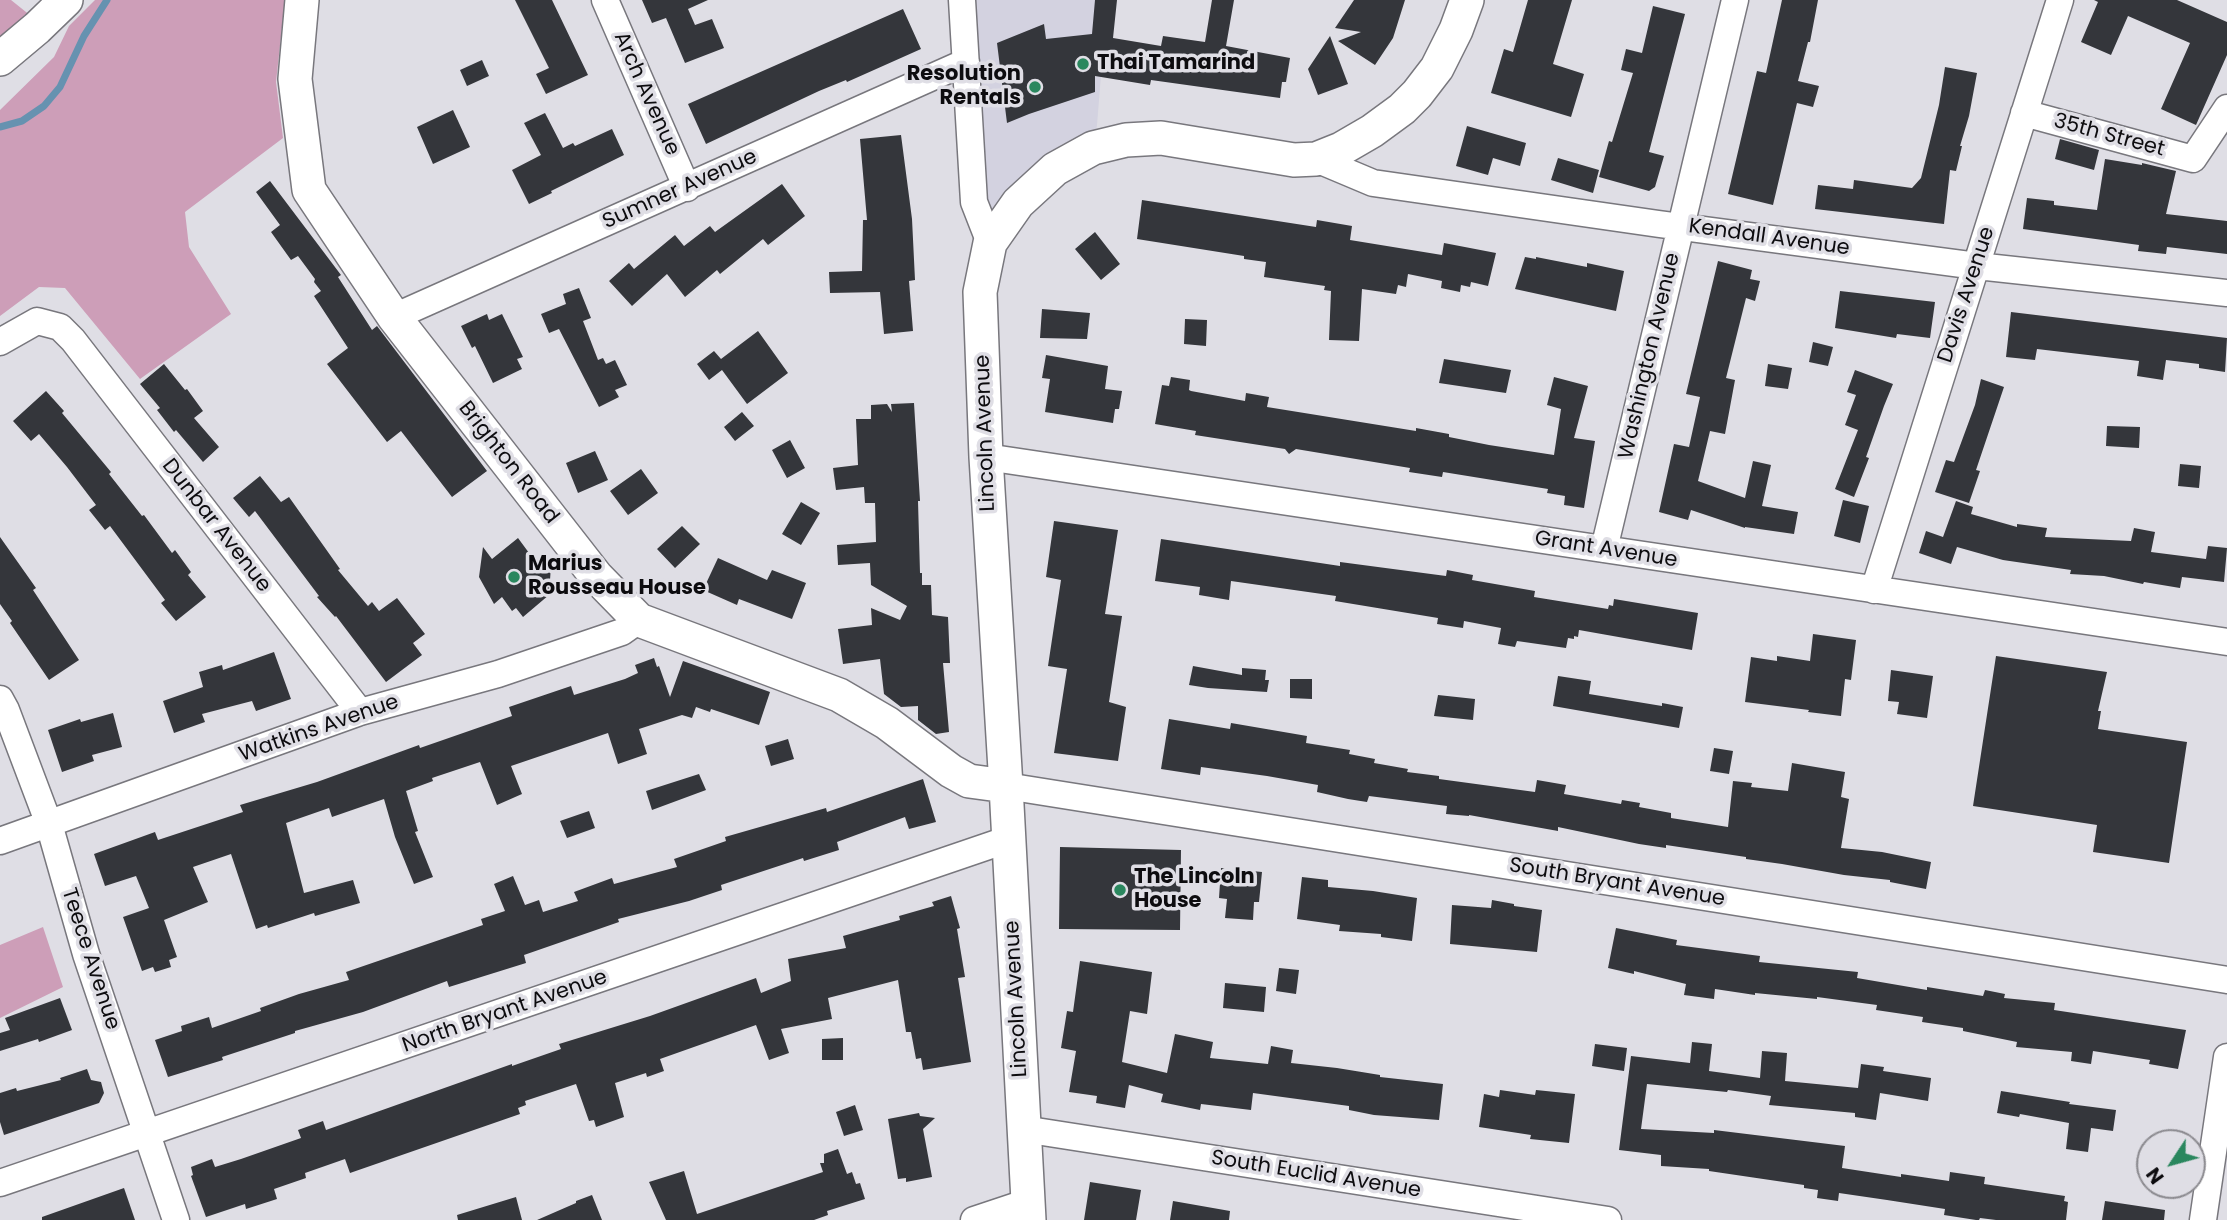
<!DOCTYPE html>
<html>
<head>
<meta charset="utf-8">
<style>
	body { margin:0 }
	#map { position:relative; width:2227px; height:1220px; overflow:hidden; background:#dfdee5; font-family:Poppins,sans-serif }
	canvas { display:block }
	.north { position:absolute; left:2136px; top:1129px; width:70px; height:70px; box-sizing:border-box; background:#dfdee5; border:2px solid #8b8a8f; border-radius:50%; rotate:234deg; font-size:19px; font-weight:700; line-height:28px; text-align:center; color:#0d0c0f }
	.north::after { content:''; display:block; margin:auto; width:24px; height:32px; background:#2a875e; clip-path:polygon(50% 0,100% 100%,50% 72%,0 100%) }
</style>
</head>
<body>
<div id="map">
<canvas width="2227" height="1220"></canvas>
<div class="north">N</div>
</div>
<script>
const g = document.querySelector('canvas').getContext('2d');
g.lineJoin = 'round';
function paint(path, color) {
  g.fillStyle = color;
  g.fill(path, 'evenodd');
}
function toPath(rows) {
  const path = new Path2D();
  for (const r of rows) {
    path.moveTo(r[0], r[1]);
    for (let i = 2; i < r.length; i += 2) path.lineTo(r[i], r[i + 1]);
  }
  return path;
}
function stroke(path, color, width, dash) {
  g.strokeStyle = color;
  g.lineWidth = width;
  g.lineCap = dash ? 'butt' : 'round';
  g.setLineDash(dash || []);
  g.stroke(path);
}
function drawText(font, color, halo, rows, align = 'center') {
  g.font = font + ' Poppins,sans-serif';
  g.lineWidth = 7;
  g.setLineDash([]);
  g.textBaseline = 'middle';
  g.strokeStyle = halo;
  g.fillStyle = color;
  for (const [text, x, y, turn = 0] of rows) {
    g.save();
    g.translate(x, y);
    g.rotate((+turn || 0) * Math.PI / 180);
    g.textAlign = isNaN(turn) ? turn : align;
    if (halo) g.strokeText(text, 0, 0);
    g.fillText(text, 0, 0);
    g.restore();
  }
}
const built = toPath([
	[962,0,1107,0,1097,125,1093,148,990,243]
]);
const forest = toPath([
	[0,0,11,0,31,16,0,37],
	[95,0,285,0,276,82,283,138,185,212,189,247,231,314,140,379,65,288,39,287,0,316,0,110,54,57,69,26],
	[43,927,63,987,0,1018,0,945]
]);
const stream = toPath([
	[0,127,22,121,44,106,60,87,84,36,107,0]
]);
const building = toPath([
	[515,0,552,0,588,75,546,94,536,74,549,68],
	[642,0,708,0,688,9,695,25,712,19,724,48,685,63,666,18,652,23],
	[1095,0,1117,0,1113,38,1161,46,1163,36,1205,42,1212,0,1234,0,1226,46,1290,58,1286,82,1282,82,1280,98,1151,80,1150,85,1095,76,1095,92,1029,114,1007,123,997,43,1044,24,1046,39,1092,34],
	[1354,0,1405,0,1393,38,1375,65,1338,41,1361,32,1335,28],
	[1528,0,1572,0,1553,64,1584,74,1571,117,1491,93,1504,49,1513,52],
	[1782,0,1818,0,1810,42,1808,42,1798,81,1819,86,1813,107,1797,103,1773,205,1728,194,1757,71,1766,73],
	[2094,0,2177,0,2227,22,2227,55,2196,125,2161,109,2190,43,2128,16,2111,55,2081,42,2098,2],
	[1653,6,1685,14,1649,152,1664,156,1655,187,1649,191,1599,177,1609,141,1612,142,1633,73,1621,70,1626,49,1642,53],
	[903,9,921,49,847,82,846,80,819,91,706,144,688,104],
	[1330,36,1348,84,1318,95,1308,69],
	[482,60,489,76,467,86,460,70],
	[1945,67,1977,73,1969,116,1960,146,1962,146,1956,171,1950,170,1944,224,1815,209,1818,185,1853,189,1854,180,1912,188,1921,178,1939,105],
	[453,110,470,147,433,164,417,127],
	[545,113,563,148,573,143,575,146,612,129,624,155,551,191,552,193,529,204,512,170,541,155,524,123],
	[1467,126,1526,143,1520,166,1493,158,1488,175,1456,166],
	[901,135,912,219,915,280,909,281,913,331,884,334,880,292,830,293,829,272,862,271,863,220,867,220,860,139],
	[2060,139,2099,150,2094,170,2055,159],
	[1558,158,1599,170,1593,193,1551,180],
	[2105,159,2142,165,2142,163,2176,171,2166,214,2227,221,2227,254,2167,247,2166,254,2138,251,2139,245,2023,229,2027,198,2054,201,2054,205,2097,210],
	[270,181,341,275,338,277,372,330,377,326,487,471,452,497,401,431,387,442,327,364,348,348,314,296,321,291,314,282,315,279,298,256,291,260,271,232,280,225,256,192],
	[782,184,805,216,768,245,763,239,720,274,717,270,685,297,667,274,632,306,609,281,629,263,634,269,675,235,684,246,710,226,715,232],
	[1142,200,1316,227,1317,220,1352,226,1350,240,1442,255,1444,243,1496,253,1488,286,1471,282,1470,287,1461,285,1460,292,1441,288,1442,281,1408,274,1406,287,1398,285,1396,294,1362,289,1359,341,1329,340,1331,291,1324,290,1325,286,1264,277,1266,262,1244,259,1244,256,1137,239],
	[1095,232,1120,264,1101,280,1075,249],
	[1525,257,1536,259,1536,257,1587,267,1587,263,1624,271,1616,311,1515,289],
	[1718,261,1752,270,1750,279,1760,281,1755,301,1746,298,1726,378,1735,380,1725,434,1710,431,1698,481,1745,498,1753,461,1771,465,1762,506,1798,512,1794,534,1745,527,1745,528,1691,510,1688,520,1659,512,1674,444,1689,447,1700,397,1686,394],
	[579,288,591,318,583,321,598,360,603,358,606,364,615,360,627,385,615,390,619,397,599,407,559,329,549,333,541,314,566,304,563,294],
	[1840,291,1935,302,1930,338,1897,334,1896,338,1835,328],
	[1042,309,1090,313,1087,339,1040,338],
	[2011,312,2227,338,2225,372,2199,368,2199,364,2166,360,2163,380,2137,376,2139,361,2037,349,2035,360,2006,357],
	[487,314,489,320,502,314,523,357,517,359,522,369,493,383,475,346,472,348,461,326],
	[1185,319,1207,320,1206,346,1184,344],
	[758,331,788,373,747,404,722,370,709,380,697,364,714,351,721,359],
	[1813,342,1833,347,1828,366,1809,362],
	[1046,355,1108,366,1105,389,1122,391,1119,409,1115,409,1113,423,1045,412,1050,379,1042,378],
	[1444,359,1511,370,1506,393,1439,383],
	[164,364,185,390,187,389,203,411,194,418,219,447,203,462,176,430,174,432,157,410,160,408,140,384],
	[1768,364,1792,368,1788,389,1765,386],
	[1855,370,1893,384,1884,406,1866,457,1869,458,1854,497,1835,489,1858,430,1845,425,1856,395,1847,392],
	[1171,377,1190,380,1189,390,1191,391,1245,401,1246,393,1269,397,1267,407,1416,431,1416,428,1449,434,1449,437,1489,445,1554,455,1561,409,1547,405,1554,377,1588,386,1574,438,1595,441,1584,508,1564,505,1565,496,1547,493,1548,489,1443,472,1442,477,1409,472,1410,468,1296,449,1289,454,1285,449,1195,435,1196,431,1155,424,1162,385,1169,386],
	[1981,379,2004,387,1976,470,1980,471,1969,503,1935,492,1946,460,1954,462,1975,405],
	[46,391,64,411,62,413,111,472,109,474,142,516,144,515,172,553,175,550,191,572,188,575,206,597,176,621,161,603,165,600,110,526,105,530,89,510,96,505,67,467,39,434,31,441,13,421],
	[914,403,920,501,918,501,920,573,922,573,922,585,931,585,932,615,948,617,950,663,943,663,949,732,936,734,918,720,918,706,901,707,884,694,880,659,843,664,838,629,872,625,871,608,900,620,907,606,871,585,870,563,838,565,837,545,876,542,875,503,865,503,864,487,836,490,833,468,858,465,856,419,871,419,871,405,887,404,892,412,891,404],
	[742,412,754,426,735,441,724,427],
	[2107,426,2140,427,2139,448,2106,446],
	[790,440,805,468,787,478,772,450],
	[595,451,608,480,578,493,566,463],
	[2180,464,2201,466,2199,488,2178,486],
	[641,469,658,493,628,515,610,491],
	[260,476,281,502,289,497,340,569,338,570,368,606,372,602,379,611,397,598,425,634,413,643,422,655,386,682,336,616,335,617,317,597,319,596,255,511,249,517,233,498],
	[1843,500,1869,506,1860,543,1834,536],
	[1956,501,1973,507,1971,514,2017,527,2017,524,2047,528,2045,537,2131,541,2134,528,2155,532,2151,552,2206,559,2208,546,2227,548,2224,582,2182,577,2180,588,2144,582,2143,584,2104,576,2070,574,2071,570,2003,560,1957,547,1951,564,1919,553,1926,531,1943,537],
	[801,502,820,513,801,545,782,534],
	[1054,521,1118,530,1105,614,1122,616,1109,702,1126,707,1118,761,1054,753,1067,669,1048,666,1061,580,1046,577],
	[682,526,700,544,675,568,657,549],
	[0,537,36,588,33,590,79,660,49,680,10,623,12,621,0,604],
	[518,538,532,557,542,557,549,562,551,566,550,580,556,589,523,617,516,608,512,611,502,597,494,604,479,577,483,547,492,559],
	[1161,539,1340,566,1340,562,1446,576,1447,570,1473,575,1472,580,1535,591,1534,597,1608,609,1609,605,1613,606,1614,599,1698,613,1692,650,1579,630,1578,637,1574,636,1574,639,1568,638,1566,648,1517,641,1515,647,1498,644,1501,628,1464,621,1463,628,1437,624,1438,618,1335,601,1336,596,1231,581,1229,600,1199,595,1200,587,1155,581],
	[718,558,767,580,772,570,806,583,792,619,739,599,737,605,703,590],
	[1813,634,1856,640,1851,680,1845,679,1841,716,1808,712,1809,710,1745,702,1751,657,1777,661,1777,656,1810,661],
	[274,652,291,699,256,711,252,701,202,714,205,722,174,733,163,701,203,687,199,672,222,665,223,670],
	[1996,656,2107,672,2098,711,2101,711,2098,729,2187,742,2169,863,2093,852,2097,825,1973,806],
	[654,658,657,667,659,666,670,697,683,661,770,692,759,725,711,709,710,712,696,707,692,718,682,715,639,729,647,754,618,764,608,733,511,766,522,794,497,805,480,762,432,778,433,781,406,791,418,831,415,832,433,877,414,884,395,837,384,799,332,817,329,808,286,823,304,893,353,880,360,903,315,916,314,913,268,928,267,925,256,929,231,854,193,867,208,902,164,920,177,957,169,960,171,967,155,972,153,967,142,971,123,917,149,908,136,876,105,886,94,854,155,832,158,840,243,812,240,805,317,782,419,745,420,748,512,716,509,707,571,686,574,695,625,679,638,673,635,665],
	[1193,666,1242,675,1242,668,1266,670,1265,680,1269,680,1267,692,1208,688,1189,685],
	[1891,670,1933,676,1927,718,1897,714,1899,702,1888,701],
	[1558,676,1591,681,1589,694,1662,706,1662,703,1683,707,1679,728,1553,706],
	[1290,679,1312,679,1312,699,1290,698],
	[1438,695,1475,699,1473,720,1434,716],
	[113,713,122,747,92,755,94,761,62,772,48,730,80,719,81,722],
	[1169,719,1230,729,1231,723,1307,736,1306,743,1350,750,1349,754,1375,759,1374,763,1408,769,1407,772,1439,776,1439,779,1535,792,1537,780,1566,785,1564,794,1621,804,1622,800,1640,803,1639,807,1671,813,1671,818,1728,827,1733,781,1752,783,1751,787,1788,791,1792,763,1845,772,1841,797,1849,799,1841,848,1882,852,1931,862,1926,889,1890,882,1890,880,1844,875,1782,864,1746,859,1746,857,1666,845,1666,848,1639,844,1558,827,1558,831,1469,815,1469,816,1446,814,1447,806,1369,796,1367,802,1348,799,1317,792,1318,785,1267,776,1201,767,1200,775,1161,769],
	[788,739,794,759,771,766,765,746],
	[1714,748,1733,751,1729,774,1710,771],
	[699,774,706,790,652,810,646,791],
	[923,779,936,822,909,829,905,817,837,842,839,850,804,861,803,858,721,885,722,890,689,901,618,919,619,922,524,955,526,963,449,987,447,981,363,1012,295,1031,295,1033,222,1057,223,1060,168,1077,155,1040,182,1031,181,1026,209,1017,212,1028,261,1011,260,1008,299,994,349,980,346,972,483,925,481,919,505,911,494,884,513,876,525,905,539,900,543,912,578,901,574,892,612,878,614,884,677,867,674,859,726,841,725,837,826,808,827,812],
	[589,811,595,828,567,838,560,821],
	[1060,847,1181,850,1180,930,1059,929],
	[1221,868,1262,872,1259,902,1254,902,1253,920,1225,918,1227,899,1219,898],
	[1302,877,1328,880,1328,887,1373,891,1417,898,1412,941,1381,937,1381,934,1339,931,1340,925,1297,919],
	[951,896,960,928,957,929,965,977,958,978,971,1062,923,1070,921,1058,916,1059,911,1032,906,1032,898,980,828,998,832,1019,781,1029,789,1053,769,1060,756,1025,660,1059,664,1071,647,1077,646,1073,615,1083,624,1117,596,1127,594,1120,589,1121,576,1084,525,1101,526,1105,518,1108,520,1114,350,1173,345,1159,305,1173,306,1178,274,1189,277,1199,246,1209,245,1204,206,1217,191,1176,193,1175,191,1167,212,1159,215,1167,241,1159,301,1138,298,1130,323,1121,326,1130,512,1064,512,1066,561,1049,559,1044,650,1016,756,978,761,993,791,981,788,959,846,948,843,936,900,920,899,916,934,906,932,902],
	[1492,900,1514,904,1514,906,1542,910,1537,952,1450,944,1452,905,1491,908],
	[1616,928,1677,940,1676,945,1760,956,1759,962,1858,972,1857,978,1927,990,1927,987,1983,996,1985,990,2005,994,2004,998,2055,1003,2054,1010,2186,1030,2178,1069,2149,1064,2150,1060,2093,1051,2091,1064,2071,1061,2072,1052,2016,1047,2017,1042,1963,1031,1963,1028,1922,1022,1923,1017,1876,1010,1877,1005,1817,997,1817,999,1755,993,1755,995,1715,989,1714,999,1684,995,1686,984,1634,971,1634,974,1608,968],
	[1080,961,1152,972,1147,1014,1130,1011,1122,1062,1167,1073,1175,1034,1213,1042,1210,1058,1268,1064,1271,1046,1293,1050,1291,1063,1337,1068,1380,1075,1380,1077,1443,1084,1439,1120,1374,1115,1349,1110,1349,1106,1253,1093,1251,1110,1201,1104,1200,1110,1161,1102,1163,1094,1129,1085,1125,1108,1096,1103,1097,1096,1069,1092,1076,1051,1061,1048,1067,1011,1073,1012],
	[1279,968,1299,970,1296,994,1276,991],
	[1225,983,1266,987,1264,1012,1223,1008],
	[60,998,72,1030,39,1042,38,1039,0,1051,0,1033,10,1030,5,1018],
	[843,1038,843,1060,822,1060,822,1039],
	[1692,1042,1712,1044,1709,1071,1760,1078,1762,1051,1787,1053,1785,1081,1858,1088,1861,1064,1884,1067,1883,1071,1931,1078,1928,1101,1880,1093,1876,1120,1855,1117,1855,1113,1769,1105,1771,1096,1728,1090,1727,1092,1647,1084,1641,1129,1714,1133,1714,1130,1845,1146,1842,1168,1901,1177,1901,1174,1949,1181,1950,1172,1985,1177,1984,1184,2065,1196,2064,1201,2068,1202,2066,1220,1996,1220,1980,1218,1979,1220,1976,1220,1944,1215,1945,1209,1887,1200,1839,1193,1838,1201,1817,1198,1818,1190,1804,1188,1804,1185,1709,1171,1709,1169,1661,1166,1661,1155,1619,1150,1631,1056,1690,1063],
	[1595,1044,1627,1048,1624,1071,1592,1066],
	[87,1069,91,1080,101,1082,104,1093,99,1103,4,1135,0,1122,0,1093,16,1088,17,1091,61,1080,60,1078],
	[1500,1090,1535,1095,1536,1090,1575,1094,1569,1143,1530,1139,1531,1135,1479,1127,1484,1094,1499,1097],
	[2001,1091,2070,1102,2069,1104,2116,1110,2113,1131,2091,1128,2088,1152,2066,1149,2069,1123,2020,1114,2019,1117,1997,1113],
	[855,1105,863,1130,844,1136,836,1112],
	[919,1113,920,1116,935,1118,923,1129,932,1177,906,1182,906,1178,898,1179,888,1119],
	[838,1149,847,1174,852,1172,856,1184,860,1183,865,1199,827,1211,828,1215,814,1220,666,1220,649,1182,684,1171,697,1214,823,1172,820,1163,824,1163,824,1154],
	[1090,1182,1141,1190,1136,1220,1084,1220],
	[124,1188,135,1220,42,1220,42,1217],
	[592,1195,602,1220,537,1220,576,1203,576,1201],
	[516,1197,522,1220,458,1220,457,1215],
	[1173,1201,1230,1211,1229,1220,1170,1220],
	[2105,1201,2165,1210,2164,1220,2102,1220]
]);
const minor = toPath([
	[605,0,687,188],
	[962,0,974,202,990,243],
	[2024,113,2193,159,2227,108],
	[1316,159,1373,183,1659,224,1977,266,2227,293],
	[394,317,966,62],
	[0,342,37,321,60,327,73,340,360,712],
	[986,457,2227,642],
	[1604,549,1735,0],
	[1874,590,2060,0],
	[0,699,6,710,49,824,86,954,176,1220],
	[1006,786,2227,980],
	[0,841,360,712,498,674,622,632,639,620],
	[1023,1129,1608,1220],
	[0,1183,1009,839],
	[974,1220,1028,1202],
	[2203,1220,2227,1057]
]);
const tertiary = toPath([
	[302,0,295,79,309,190,394,317,596,576,639,620,839,695,887,723,951,771,969,781,1006,786],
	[0,59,37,28,66,0],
	[1029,1220,1006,786,986,457,980,292,990,243,1018,203,1055,169,1093,148,1126,140,1161,138,1294,160,1316,159,1341,149,1372,131,1402,109,1417,94,1437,68,1456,30,1467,0]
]);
const markers = [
	[1083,64,7,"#2a875e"],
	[1035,87,7,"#2a875e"],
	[514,577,7,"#2a875e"],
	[1120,890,7,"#2a875e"]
];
const poiNames = [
	["Thai Tamarind",1097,64],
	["Resolution",1021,75,"right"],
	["Rentals",1021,99,"right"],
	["Marius",528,565],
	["Rousseau House",528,589],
	["The Lincoln",1134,878],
	["House",1134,902]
];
const streetNames = [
	["Arch Avenue",646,94,66],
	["35th Street",2109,136,15],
	["Sumner Avenue",680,190,-24],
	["Kendall Avenue",1769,238,8],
	["Davis Avenue",1967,295,-72],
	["Washington Avenue",1650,356,-77],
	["Lincoln Avenue",986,433,-92],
	["Brighton Road",508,463,52],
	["Dunbar Avenue",216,526,52],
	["Grant Avenue",1606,550,9],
	["Watkins Avenue",319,729,-19],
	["South Bryant Avenue",1617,883,9],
	["Teece Avenue",90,959,72],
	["Lincoln Avenue",1017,999,-93],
	["North Bryant Avenue",505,1012,-19],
	["South Euclid Avenue",1316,1175,9]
];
paint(built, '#d3d2e0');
paint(forest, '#cd9eb8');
stroke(stream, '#6692b0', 7);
paint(building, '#34363b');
stroke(minor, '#78777d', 29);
stroke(tertiary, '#78777d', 36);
stroke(minor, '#fff', 26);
stroke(tertiary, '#fff', 33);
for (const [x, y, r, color] of markers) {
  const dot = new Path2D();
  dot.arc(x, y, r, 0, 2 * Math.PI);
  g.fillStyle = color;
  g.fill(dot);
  stroke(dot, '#dfdee5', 2.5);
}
drawText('bold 21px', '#0d0c0f', '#dfdee5', poiNames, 'left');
drawText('21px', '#0d0c0f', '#dfdee5', streetNames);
</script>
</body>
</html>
